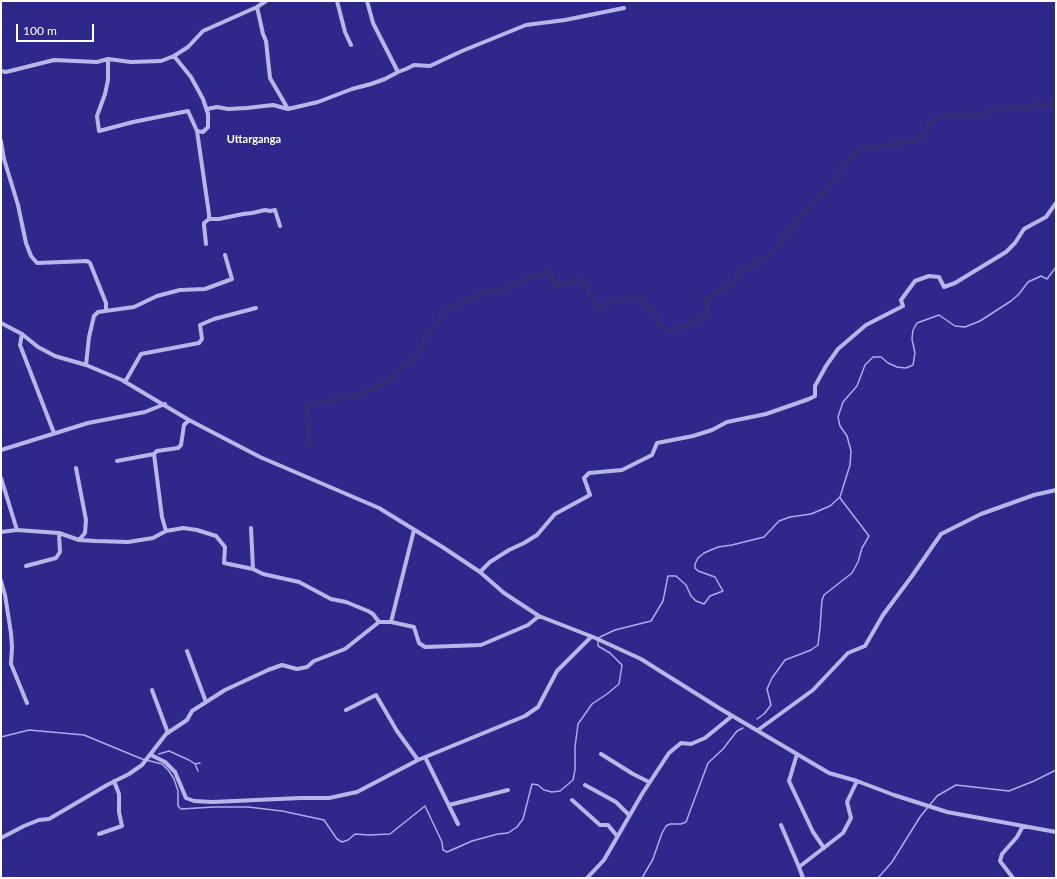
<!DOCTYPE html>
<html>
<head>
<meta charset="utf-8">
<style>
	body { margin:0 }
	#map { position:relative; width:1057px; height:879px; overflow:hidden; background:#2e288b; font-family:Lato,sans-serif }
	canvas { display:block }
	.frame { position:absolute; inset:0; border:2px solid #fff; pointer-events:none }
	.scale { position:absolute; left:16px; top:24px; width:78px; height:18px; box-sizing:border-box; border:2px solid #fff; border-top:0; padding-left:5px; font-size:12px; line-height:14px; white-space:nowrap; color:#fff; -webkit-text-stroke:3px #2e288b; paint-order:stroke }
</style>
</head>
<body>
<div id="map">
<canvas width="1057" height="879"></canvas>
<div class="frame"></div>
<div class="scale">100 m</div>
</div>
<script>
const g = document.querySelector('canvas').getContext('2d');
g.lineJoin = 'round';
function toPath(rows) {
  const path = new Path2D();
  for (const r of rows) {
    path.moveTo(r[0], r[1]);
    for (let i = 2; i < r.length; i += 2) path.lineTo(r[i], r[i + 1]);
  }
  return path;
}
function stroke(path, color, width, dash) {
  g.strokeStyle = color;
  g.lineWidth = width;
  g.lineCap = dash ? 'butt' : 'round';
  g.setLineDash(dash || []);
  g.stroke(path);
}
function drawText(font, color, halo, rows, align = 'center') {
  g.font = font + ' Lato,sans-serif';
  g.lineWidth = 3;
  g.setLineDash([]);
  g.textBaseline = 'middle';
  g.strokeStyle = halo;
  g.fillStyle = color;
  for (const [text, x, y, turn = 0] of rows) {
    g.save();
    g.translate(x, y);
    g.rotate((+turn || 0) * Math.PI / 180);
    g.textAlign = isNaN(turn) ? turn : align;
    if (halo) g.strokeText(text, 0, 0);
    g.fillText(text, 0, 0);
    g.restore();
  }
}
const stream = toPath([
	[757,719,764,714,771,705,767,689,772,678,785,660,811,650,818,645,820,628,822,600,824,595,852,573,858,562,862,548,869,536,840,498],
	[1,737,29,730,84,735,142,759,162,764,169,771,174,779,178,791,178,806,181,809,214,807,248,807,282,811,324,820,337,839,342,842,348,840,355,834,369,835,390,834,425,806,442,842,443,850,447,852,472,841,498,834,508,833,517,827,523,819,532,784,538,785,544,790,552,792,560,791,573,780,575,770,575,747,578,724,592,704,607,694,619,684,622,665,610,653,598,646,598,640,600,637,615,630,651,621,663,601,668,576,676,576,686,585,691,596,696,601,704,604,710,596,723,591,715,577,698,571,695,568,695,564,698,558,704,553,718,547,732,545,764,537,779,521,790,517,811,514,830,506,840,497,850,465,851,451,847,436,840,426,838,417,843,402,857,386,865,365,873,357,881,357,888,363,897,367,906,368,913,365,915,353,912,339,913,330,917,323,939,315,955,326,965,327,980,321,1011,301,1019,294,1028,282,1041,276,1047,279,1056,267],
	[159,754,169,751,189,760,195,764,198,771],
	[195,764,200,763],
	[642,878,653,859,662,833,666,826,670,824,681,824,686,822,708,763,723,749,737,731,743,728],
	[878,878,892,862,920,817,937,796,956,785,1009,791,1034,781,1056,770]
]);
const canal = toPath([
	[310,446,307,407,321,402,357,395,387,382,404,366,411,362,420,350,426,336,439,322,440,317,444,312,451,306,459,304,484,293,502,289,549,271,555,287,577,280,584,282,598,308,613,301,620,301,627,298,642,297,647,308,652,308,661,328,667,331,687,326,709,315,705,300,737,280,738,273,763,260,772,252,791,230,798,218,828,188,845,164,859,149,897,144,919,139,926,133,929,125,935,118,939,119,947,116,960,115,979,116,985,111,1024,107,1028,109,1034,104,1049,105,1056,103]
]);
const street = toPath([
	[337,1,345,32,351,45],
	[367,1,373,23,398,72],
	[257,7,263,34,266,41,270,78,288,109],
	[174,56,191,77,203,99,208,114,208,127,203,132,197,131,209,214,209,219,204,223,204,225,206,244],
	[108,59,108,80,105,94,97,116,99,131,133,122,188,111,197,131],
	[1,71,6,72,54,60,97,62,108,59,131,62,161,61,174,56,188,47,203,31,257,7,266,1],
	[207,109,217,107,228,109,247,108,273,105,288,109,318,102,352,89,371,84,385,79,398,72,406,69,414,65,430,66,462,51,526,25,565,20,624,8],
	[1,141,4,159,18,205,26,243,31,256,37,263,87,261,90,263,106,303,106,311],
	[209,219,219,219,243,214,252,213,265,210,270,211,275,210,280,226],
	[1,323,22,334,38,347,55,356,86,365,122,380,189,420,260,457,379,508,444,548,480,572,504,593,539,616,593,637,641,659,719,708,829,773,857,781,894,795,947,812,1056,832],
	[22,334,20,345,54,433],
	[86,365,89,337,94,316,98,312,134,307,157,296,180,290,205,289,232,279,225,255],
	[125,382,141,354,199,343,202,339,200,325,214,319,256,308],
	[1,450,88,423,145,412,165,404],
	[117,461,154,454],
	[76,468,86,520,85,533,79,540],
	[1,478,17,530],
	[251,528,253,569],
	[166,531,162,517,154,454,157,451,178,448,181,445,184,425,189,420],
	[1,532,17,530,59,533,79,540,96,541,128,542,153,538,166,531,183,528,197,530,216,536,225,547,224,563,253,569,263,574,299,582,331,599,346,602,368,611,373,614,379,622,391,622,414,530],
	[26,566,56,558,60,552,59,533],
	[480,572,490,562,509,550,524,543,537,535,555,514,590,495,584,478,589,473,622,470,652,455,657,443,693,436,712,430,727,422,766,414,809,399,815,396,815,386,826,366,838,349,866,325,903,306,901,300,915,281,929,276,939,277,944,287,955,283,1006,252,1015,243,1024,229,1046,217,1056,203],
	[1,581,5,595,11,633,12,647,11,664,27,703],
	[391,622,414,627,419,643,425,647,481,645,528,625,539,616],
	[187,651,206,702],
	[152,690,168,733],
	[346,710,376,695,397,731,418,760],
	[758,730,813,690,848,653,865,646,883,615,912,576,941,534,981,514,1034,495,1056,490],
	[601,754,633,774,649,782],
	[797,754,789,781,813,832,824,848],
	[151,755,165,762,175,772,186,798,194,801,212,802,301,798,329,798,357,792,418,760,525,716,538,707,557,671,591,637],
	[425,757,458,824],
	[585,785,616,802,629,815],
	[572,800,600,825,608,825,617,836],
	[449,805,508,790],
	[781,825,799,867],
	[99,834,122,826,119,812,119,794,114,781],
	[1,838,24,826,39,820,49,819,107,785,129,774,142,765,166,734,187,720,192,711,225,690,268,670,282,665,297,669,307,667,314,661,345,649,379,622],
	[587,878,604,860,642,794,669,753,681,743,691,744,705,738,732,716],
	[803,878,799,867,843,833,851,818,847,802,857,781],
	[1013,878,1000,861,1002,854,1017,837,1023,826]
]);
const neighbourhoodNames = [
	["Uttarganga",254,139]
];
stroke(stream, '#adabea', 1.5);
stroke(canal, '#322d78', 5.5);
stroke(street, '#b8b6e9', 4);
drawText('bold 11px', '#fff', '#2e288b', neighbourhoodNames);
</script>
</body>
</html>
